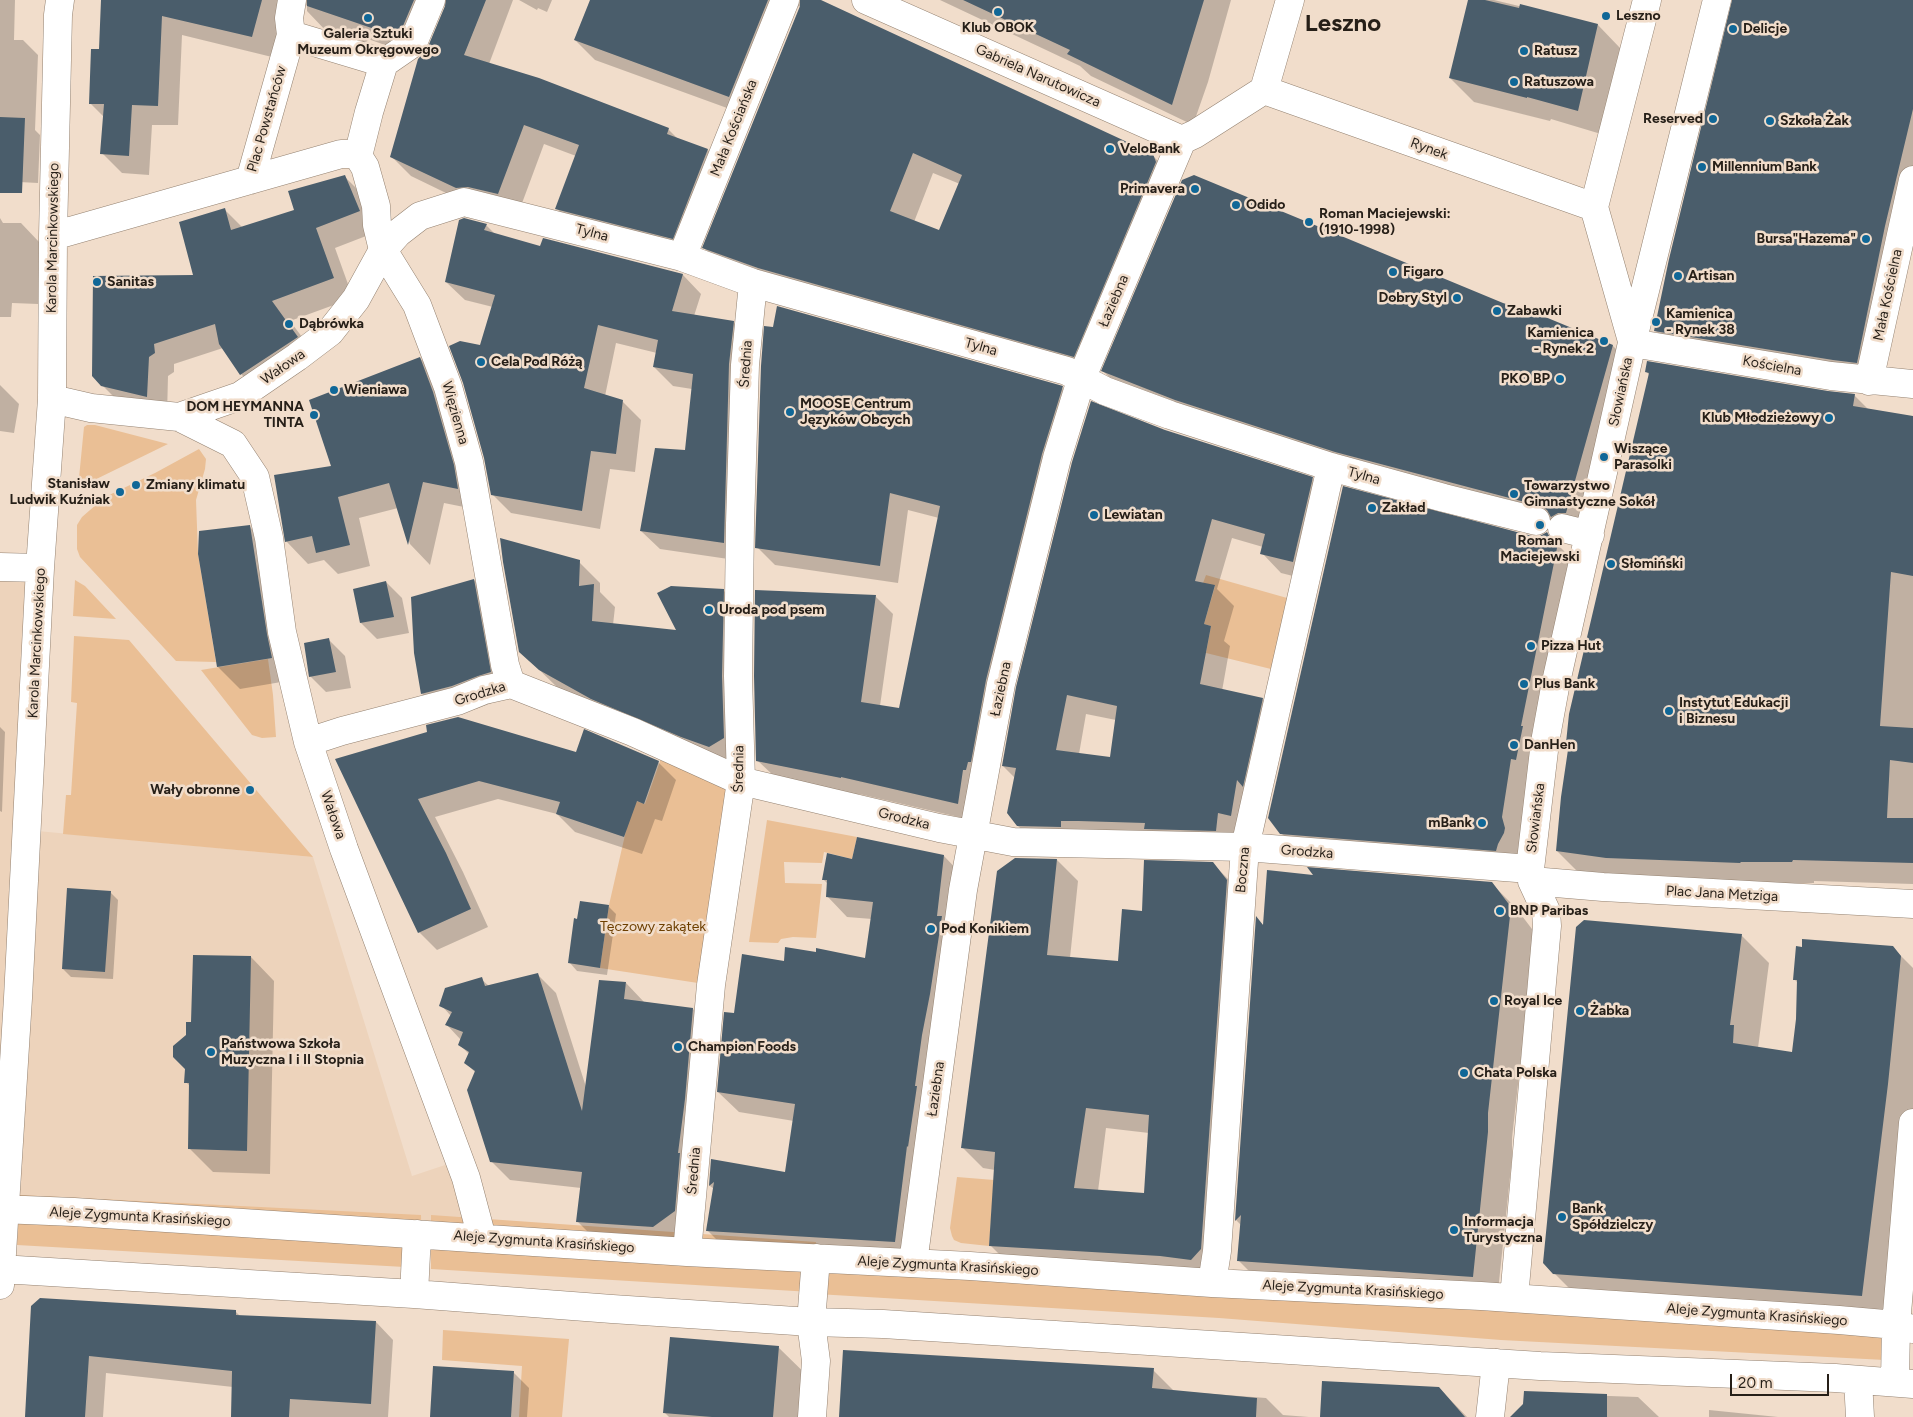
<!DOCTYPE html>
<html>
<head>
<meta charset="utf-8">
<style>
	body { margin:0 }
	#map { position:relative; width:1913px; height:1417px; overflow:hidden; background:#f1ddcb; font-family:Figtree,sans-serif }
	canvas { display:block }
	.scale { position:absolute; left:1730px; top:1374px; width:99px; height:22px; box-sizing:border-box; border:2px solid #261f18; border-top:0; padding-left:6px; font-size:15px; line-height:18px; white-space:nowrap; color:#261f18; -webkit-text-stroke:4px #f1ddcb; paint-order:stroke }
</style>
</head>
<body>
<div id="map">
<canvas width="1913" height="1417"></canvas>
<div class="scale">20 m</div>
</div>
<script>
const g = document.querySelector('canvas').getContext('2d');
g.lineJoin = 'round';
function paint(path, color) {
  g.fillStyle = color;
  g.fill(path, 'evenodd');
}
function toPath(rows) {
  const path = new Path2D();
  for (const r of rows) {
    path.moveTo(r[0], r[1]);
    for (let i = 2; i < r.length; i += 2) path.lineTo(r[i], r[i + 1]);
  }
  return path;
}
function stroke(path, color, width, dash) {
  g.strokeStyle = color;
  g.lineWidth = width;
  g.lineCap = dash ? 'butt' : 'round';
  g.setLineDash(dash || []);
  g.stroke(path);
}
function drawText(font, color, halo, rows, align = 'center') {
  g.font = font + ' Figtree,sans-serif';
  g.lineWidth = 5;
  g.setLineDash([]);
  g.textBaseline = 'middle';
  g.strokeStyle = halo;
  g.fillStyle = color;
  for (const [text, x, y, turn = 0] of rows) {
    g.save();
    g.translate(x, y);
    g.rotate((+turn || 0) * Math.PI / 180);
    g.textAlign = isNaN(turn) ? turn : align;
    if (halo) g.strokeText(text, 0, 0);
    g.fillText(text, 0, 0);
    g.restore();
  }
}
const built = toPath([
	[0,561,40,568,27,830,313,857,412,1176,451,1163,482,1238,0,1209]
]);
const green = toPath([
	[87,425,95,425,168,444,78,488,84,427],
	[199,449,206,459,205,469,196,500,198,554,216,662,176,661,80,557,77,549,77,525,82,517,105,497,155,473],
	[1206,575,1287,598,1271,669,1206,653,1211,626,1204,624,1215,586,1203,583],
	[75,580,85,586,116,619,73,616],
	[74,636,129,640,313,857,63,834,66,795,71,795,77,703,71,702],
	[268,659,273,695,276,737,262,738,252,735,201,670],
	[665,747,741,781,711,985,600,968,609,905,633,800,645,804],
	[767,820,857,837,852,859,824,852,822,863,784,862,785,883,822,884,816,938,793,937,781,939,778,943,749,942],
	[957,1177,994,1180,989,1246,961,1243,954,1240,952,1236,950,1228],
	[20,1195,421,1215,422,1268,17,1245],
	[431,1215,816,1242,811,1292,431,1269],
	[820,1246,1514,1298,1890,1310,1885,1360,1501,1340,1219,1318,817,1294],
	[443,1330,569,1339,562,1417,519,1417,522,1366,442,1360]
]);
const shadow = toPath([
	[0,0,15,0,14,40,23,40,38,55,35,130,40,135,38,183,0,181],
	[102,0,513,0,489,64,668,129,678,139,708,150,728,170,693,258,576,228,556,208,576,156,544,144,518,214,477,208,411,176,391,156,428,50,447,5,441,8,416,56,368,39,366,45,327,32,307,11,307,5,299,11,272,57,182,35,178,125,152,125,149,175,122,173,102,153,104,117,90,103,100,51],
	[519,0,552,0,547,12,538,8,537,10],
	[592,0,798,0,801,3,802,0,815,0,1152,155,1173,176,1094,376,724,268,704,248,801,6,796,7,749,116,595,60,575,40],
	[933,173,960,184,940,232,914,222],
	[940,0,1231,0,1208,82,1193,125,1091,76,1080,66],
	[1469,0,1494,0,1598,25,1621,49,1601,134,1551,119,1550,121,1474,102,1450,78],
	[1733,0,1913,0,1913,230,1881,386,1679,354,1655,330],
	[344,176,364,196,379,231,335,248,353,298,290,321,317,357,261,394,241,374,223,348,174,364,174,372,168,376,167,416,122,405,102,385,195,276,225,210,243,228,295,211],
	[0,218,3,223,21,223,40,243,38,304,12,303,11,317,0,317],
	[486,225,496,235,541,248,683,275,701,294,694,316,733,322,752,341,742,561,660,549,641,531,686,452,692,389,673,386,654,367,657,353,616,343,605,396,622,401,641,420,635,472,610,469,600,529,511,513,492,494,481,347,493,307,465,300,446,282],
	[1502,304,1613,346,1636,369,1589,536,1126,394,1103,371],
	[420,358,441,380,479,510,444,503,430,565,410,544,398,508,359,518,370,566,338,574,324,560,308,564,287,542,276,476,332,467],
	[1646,371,1854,395,1869,410,1913,417,1913,884,1814,881,1814,883,1763,883,1579,873,1557,851,1570,745,1567,742,1650,376],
	[0,385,19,404,14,433,0,431],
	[1062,388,1080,406,976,821,859,794,859,796,776,778,757,760,875,596,893,614,880,706,900,710,939,518,908,510,898,583,775,565,757,547],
	[1165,431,1312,479,1332,498,1313,581,1281,573,1262,553,1263,547,1232,538,1217,589,1234,606,1224,641,1230,646,1222,691,1262,699,1282,719,1235,850,1038,846,1018,826,1015,778,1003,766],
	[1086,714,1116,720,1111,758,1079,754],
	[249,526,271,548,293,680,240,689,218,667],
	[1547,534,1582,569,1528,858,1306,858,1281,833,1532,537,1540,537],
	[579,562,600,583,600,592,615,607,613,625,678,632,723,590,744,611,731,768,561,691,520,651],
	[474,580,497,604,502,699,476,709,445,717,422,694],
	[386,582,402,598,409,633,377,639,361,623,355,590],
	[329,640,345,656,351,688,326,692,310,676],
	[0,727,5,732,2,812,0,811],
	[577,754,658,762,676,780,662,821,655,819,642,854,575,832,557,814,498,799,435,817,463,872,488,927,437,950,419,932,337,760],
	[944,856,964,877,915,1262,728,1251,708,1231,714,1189,710,1186,712,1160,786,1173,794,1121,739,1112,718,1092,735,1014,785,962,866,960,872,919,847,917,827,896,828,884,823,879,853,860],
	[1015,859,1057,860,1078,881,1070,958,1119,963,1144,912,1212,863,1234,885,1222,1270,1011,1266,990,1245,995,1170,983,1168,962,1147],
	[1106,1128,1149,1133,1145,1194,1098,1191],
	[1316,877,1491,883,1516,908,1535,933,1512,1138,1512,1158,1497,1301,1263,1285,1238,1260,1241,1225,1236,1220,1257,919,1264,926],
	[110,892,118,900,113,979,71,977,63,969],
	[608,906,616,914,607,975,577,971,570,963],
	[1741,935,1769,963,1758,1048,1793,1054,1797,1019,1798,983,1794,979,1892,947,1913,968,1913,1137,1890,1324,1582,1301,1554,1273],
	[251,957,274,981,270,1174,213,1172,190,1149,191,1087,186,1082,187,1035,192,1024],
	[537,974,556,993,586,1087,626,983,644,1002,693,1009,711,1028,703,1118,673,1245,596,1240,577,1221,581,1188,510,1180,491,1161,476,1073,466,1063,469,1054,459,1044,461,1040,447,1025,451,1016,441,1005,481,979,489,986],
	[32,1307,236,1312,240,1316,376,1322,393,1340,388,1417,232,1417,233,1387,106,1373,103,1417,26,1417],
	[778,1347,822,1390,819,1417,669,1417,665,1413],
	[1153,1370,1174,1391,1266,1398,1283,1415,1309,1417,840,1417],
	[513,1372,529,1388,527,1417,431,1417],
	[1439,1388,1467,1417,1321,1417],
	[1525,1393,1638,1397,1659,1417,1524,1417],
	[1709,1410,1778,1417,1709,1417]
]);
const building = toPath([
	[101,0,262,0,252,37,162,16,158,106,132,105,129,156,100,154,104,104,89,104,91,49,99,49],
	[307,0,414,0,400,33,395,36,307,6],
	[446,0,486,0,464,55,539,78,669,128,667,134,708,149,673,239,555,209,579,145,524,125,498,194,468,187,456,188,390,157,418,59,427,49,445,6],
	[590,0,768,0,729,97,574,40],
	[800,0,821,0,1153,154,1156,162,1074,357,758,268,702,248,800,6],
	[913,153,962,175,939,230,890,211],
	[963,0,1204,0,1172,105,1067,54,1070,50],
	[1468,0,1485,0,1519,8,1520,4,1598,24,1578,111,1527,97,1527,98,1449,78],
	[1732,0,1913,0,1913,109,1885,226,1857,363,1833,360,1654,331,1669,259],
	[0,117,25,118,22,193,0,193],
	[345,175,360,211,316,228,334,278,272,301,298,337,240,375,219,344,215,324,154,344,155,353,149,357,147,397,101,386,92,376,93,276,193,275,179,222,225,208,231,230,294,210,288,191],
	[1194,175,1503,303,1538,314,1613,345,1566,513,1558,513,1551,517,1547,510,1540,506,1335,452,1175,400,1101,371,1182,180],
	[464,218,487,224,484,230,540,246,543,238,683,274,672,311,734,321,729,364,724,543,640,531,655,448,685,450,693,374,653,367,658,340,598,325,584,388,623,400,616,454,591,451,582,511,491,495,484,458,463,383,449,346,460,341,480,345,495,295,445,282,459,220],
	[777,306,1063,386,1042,454,986,680,971,762,968,762,966,770,963,770,958,804,841,777,841,778,756,761,754,676,755,590,876,595,861,702,899,708,940,506,890,493,880,566,755,548,761,366,764,326,773,327],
	[420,357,433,392,454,465,458,489,423,482,408,545,389,483,338,497,350,545,316,553,312,536,285,542,274,475,331,466,309,400],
	[1647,361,1828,391,1855,394,1853,406,1913,416,1913,576,1891,572,1880,726,1913,728,1913,763,1890,760,1887,818,1913,818,1913,863,1793,860,1792,862,1741,862,1740,863,1606,858,1556,851,1561,797,1569,743,1566,743,1569,714,1649,373,1645,372],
	[1091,401,1165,430,1313,477,1293,562,1260,554,1265,534,1212,519,1195,581,1215,585,1204,624,1211,626,1200,684,1263,698,1243,787,1237,780,1231,816,1218,813,1216,831,1144,829,1145,823,1078,821,1061,821,1061,827,1017,826,1007,813,1016,768,1002,766,1016,687,1072,462],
	[1067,695,1117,706,1110,757,1056,750],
	[1343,486,1532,536,1540,536,1547,532,1551,539,1558,543,1521,726,1523,726,1516,760,1511,759,1502,817,1505,828,1504,833,1498,844,1496,851,1280,834,1268,818],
	[250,525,267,634,272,658,217,667,198,554,199,531],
	[500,538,580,560,579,586,594,584,592,621,676,630,657,593,671,586,724,589,722,676,724,738,709,747,681,737,591,699,539,670,519,652,503,562],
	[474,579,491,672,478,676,452,686,421,694,414,653,411,597],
	[386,581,394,617,360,623,353,589],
	[329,638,336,672,309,677,304,643],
	[458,717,576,752,584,729,659,761,644,804,637,801,624,837,556,814,560,802,479,781,418,799,446,853,471,909,418,933,335,759,427,732,426,725],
	[857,837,944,855,937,916,942,916,930,994,922,1035,915,1086,917,1086,908,1147,907,1146,895,1242,706,1231,714,1182,709,1186,711,1159,785,1172,795,1104,717,1092,724,1012,734,1013,742,954,784,961,785,947,816,952,816,948,865,958,873,902,826,897,827,880,822,880,827,853,852,859],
	[1015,858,1057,859,1047,955,1118,961,1122,909,1142,911,1144,860,1213,862,1227,880,1201,1249,1191,1260,1160,1256,989,1246,995,1152,961,1148,997,871],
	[1086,1108,1149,1115,1144,1193,1074,1188],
	[1307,867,1492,882,1511,907,1488,1113,1488,1132,1473,1277,1237,1261,1241,1215,1235,1221,1256,916,1263,925,1267,870,1313,875],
	[67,888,111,891,105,972,62,969],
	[580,901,609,905,600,968,568,963,574,918,577,919],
	[1584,920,1742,934,1730,1025,1734,1025,1733,1043,1792,1052,1796,1019,1797,980,1793,980,1796,946,1802,947,1802,939,1893,946,1901,956,1888,1084,1862,1296,1553,1274,1543,1263,1576,927],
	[193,955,251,956,247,1151,188,1149,189,1083,184,1083,185,1069,173,1057,173,1046,186,1035,186,1022,191,1022],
	[538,973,582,1111,599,980,626,982,624,999,693,1008,685,1099,678,1153,680,1153,675,1211,653,1227,576,1222,582,1172,490,1162,467,1090,475,1071,464,1063,469,1052,458,1045,463,1032,445,1025,452,1012,439,1006,445,988,482,977,485,986],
	[40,1298,236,1310,236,1315,376,1321,371,1404,290,1399,289,1417,231,1417,232,1371,89,1356,85,1417,25,1417,31,1306],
	[670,1337,779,1346,773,1417,712,1417,663,1413],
	[843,1350,1154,1368,1152,1388,1257,1398,1256,1417,839,1417],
	[433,1366,514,1371,511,1417,430,1417],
	[1322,1381,1439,1387,1465,1417,1320,1417],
	[1524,1391,1607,1394,1607,1417,1510,1417,1523,1404]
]);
const minor = toPath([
	[866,0,1182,140],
	[1290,0,1264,90,1594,207],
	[291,35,384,63,369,112,358,156],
	[384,63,413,43,431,0],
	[1182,140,1195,134,1264,90],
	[358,156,365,167,376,206,377,225,383,250,417,305,448,387,469,462,505,665,511,684],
	[250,180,291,35,289,18,292,0],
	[53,236,341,154,352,154,358,156],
	[682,257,785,0],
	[1632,341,1594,207,1647,0],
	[1632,343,1831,376,1913,384],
	[1869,381,1913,180],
	[52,399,91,408,179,417,233,444,255,477,269,538,282,632,308,742,344,849,466,1178,482,1238],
	[179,417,240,396,297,357,330,332,356,299,383,250,398,233,420,216,464,202,682,257,753,283,1067,371,1105,391,1170,415,1331,467,1444,498,1536,521],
	[1562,528,1590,535],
	[0,567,40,568],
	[308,742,342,731,457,701,484,690,511,684,633,732,741,781,939,828,1013,842,1245,847,1530,869],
	[1532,881,1603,887,1913,904],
	[0,1209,74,1212,687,1252,970,1266,1212,1283,1481,1296,1839,1320,1896,1325,1913,1329],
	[687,1252,711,985,741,781,738,676,740,524,745,365,753,283],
	[913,1263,963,890,1001,684,1057,458,1082,377,1182,140],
	[0,1269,414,1294,612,1309,811,1322,883,1324,1540,1366,1835,1378,1913,1384],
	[1212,1283,1217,1251,1245,847,1331,467],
	[0,1285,18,998,40,568,52,399,53,236,58,15,60,0],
	[414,1294,417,1234],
	[1514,1298,1547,926,1546,911,1532,881,1530,869,1545,742,1556,682,1632,343,1717,0],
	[1858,1380,1860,1417],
	[1895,1382,1896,1325,1913,1123],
	[812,1417,816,1361,811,1322,816,1258],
	[1490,1417,1496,1363]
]);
const markers = [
	[998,12,5,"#106797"],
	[1606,16,5,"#106797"],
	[368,18,5,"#106797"],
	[1733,29,5,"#106797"],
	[1524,51,5,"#106797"],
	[1514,82,5,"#106797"],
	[1713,119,5,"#106797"],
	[1770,121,5,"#106797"],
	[1110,149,5,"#106797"],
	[1702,167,5,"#106797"],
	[1195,189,5,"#106797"],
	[1236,205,5,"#106797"],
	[1309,222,5,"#106797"],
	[1866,239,5,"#106797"],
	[1393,272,5,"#106797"],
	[1678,276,5,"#106797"],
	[97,282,5,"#106797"],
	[1457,298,5,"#106797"],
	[1497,311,5,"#106797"],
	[1656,322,5,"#106797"],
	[289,324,5,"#106797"],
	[1604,341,5,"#106797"],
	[481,362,5,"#106797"],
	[1560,379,5,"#106797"],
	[334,390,5,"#106797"],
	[790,412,5,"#106797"],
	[314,415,5,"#106797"],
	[1829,418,5,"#106797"],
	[1604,457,5,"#106797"],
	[136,485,5,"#106797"],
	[120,492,5,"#106797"],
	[1514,494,5,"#106797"],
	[1372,508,5,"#106797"],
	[1094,515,5,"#106797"],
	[1540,525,5,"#106797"],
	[1611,564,5,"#106797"],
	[709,610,5,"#106797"],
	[1531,646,5,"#106797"],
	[1524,684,5,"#106797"],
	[1669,711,5,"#106797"],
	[1514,745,5,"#106797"],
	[250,790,5,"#106797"],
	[1482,823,5,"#106797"],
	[1500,911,5,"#106797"],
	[931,929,5,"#106797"],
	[1494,1001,5,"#106797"],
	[1580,1011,5,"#106797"],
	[678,1047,5,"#106797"],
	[211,1052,5,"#106797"],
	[1464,1073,5,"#106797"],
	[1562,1217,5,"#106797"],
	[1454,1230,5,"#106797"]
];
const poiNames = [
	["Leszno",1616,16],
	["Klub OBOK",998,28,"center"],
	["Delicje",1743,29],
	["Galeria Sztuki",368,34,"center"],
	["Muzeum Okręgowego",368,50,"center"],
	["Ratusz",1534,51],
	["Ratuszowa",1524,82],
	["Reserved",1703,119,"right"],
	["Szkoła Żak",1780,121],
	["VeloBank",1120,149],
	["Millennium Bank",1712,167],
	["Primavera",1185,189,"right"],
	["Odido",1246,205],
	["Roman Maciejewski:",1319,214],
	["(1910-1998)",1319,230],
	["Bursa\"Hazema\"",1856,239,"right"],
	["Figaro",1403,272],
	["Artisan",1688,276],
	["Sanitas",107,282],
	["Dobry Styl",1447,298,"right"],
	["Zabawki",1507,311],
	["Kamienica",1666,314],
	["- Rynek 38",1666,330],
	["Dąbrówka",299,324],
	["Kamienica",1594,333,"right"],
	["- Rynek 2",1594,349,"right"],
	["Cela Pod Różą",491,362],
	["PKO BP",1550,379,"right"],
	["Wieniawa",344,390],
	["MOOSE Centrum",800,404],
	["Języków Obcych",800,420],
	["DOM HEYMANNA",304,407,"right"],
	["TINTA",304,423,"right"],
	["Klub Młodzieżowy",1819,418,"right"],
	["Wiszące",1614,449],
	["Parasolki",1614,465],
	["Stanisław",110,484,"right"],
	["Ludwik Kuźniak",110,500,"right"],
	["Zmiany klimatu",146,485],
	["Towarzystwo",1524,486],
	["Gimnastyczne Sokół",1524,502],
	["Zakład",1382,508],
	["Lewiatan",1104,515],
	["Roman",1540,541,"center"],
	["Maciejewski",1540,557,"center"],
	["Słomiński",1621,564],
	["Uroda pod psem",719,610],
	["Pizza Hut",1541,646],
	["Plus Bank",1534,684],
	["Instytut Edukacji",1679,703],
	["i Biznesu",1679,719],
	["DanHen",1524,745],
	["Wały obronne",240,790,"right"],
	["mBank",1472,823,"right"],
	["BNP Paribas",1510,911],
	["Pod Konikiem",941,929],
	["Royal Ice",1504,1001],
	["Żabka",1590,1011],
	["Państwowa Szkoła",221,1044],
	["Muzyczna I i II Stopnia",221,1060],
	["Champion Foods",688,1047],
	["Chata Polska",1474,1073],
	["Bank",1572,1209],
	["Spółdzielczy",1572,1225],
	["Informacja",1464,1222],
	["Turystyczna",1464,1238]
];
const streetNames = [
	["Gabriela Narutowicza",1038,76,24],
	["Plac Powstańców",267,119,-74],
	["Mała Kościańska",734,128,-68],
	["Rynek",1429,149,20],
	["Tylna",592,233,15],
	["Karola Marcinkowskiego",53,238,-89],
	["Mała Kościelna",1888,295,-78],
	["Łaziebna",1114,301,-67],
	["Tylna",981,347,16],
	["Średnia",746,364,-86],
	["Kościelna",1772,366,10],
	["Wałowa",283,367,-35],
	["Słowiańska",1621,392,-78],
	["Więzienna",455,413,74],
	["Tylna",1364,476,16],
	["Karola Marcinkowskiego",37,643,-87],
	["Łaziebna",1001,689,-78],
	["Grodzka",480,694,-17],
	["Średnia",739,769,-89],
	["Wałowa",333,815,71],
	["Słowiańska",1536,818,-83],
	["Grodzka",904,819,14],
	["Grodzka",1307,852,4],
	["Boczna",1243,870,-85],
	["Plac Jana Metziga",1722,894,3],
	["Łaziebna",936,1089,-82],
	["Średnia",694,1171,-85],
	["Aleje Zygmunta Krasińskiego",140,1217,3],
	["Aleje Zygmunta Krasińskiego",544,1242,4],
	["Aleje Zygmunta Krasińskiego",948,1266,3],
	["Aleje Zygmunta Krasińskiego",1353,1290,3],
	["Aleje Zygmunta Krasińskiego",1757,1315,4]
];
const parkNames = [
	["Tęczowy zakątek",653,927]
];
const townNames = [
	["Leszno",1343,24]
];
paint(built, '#edd3bb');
paint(green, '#eabf95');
paint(shadow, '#0003');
paint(building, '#4a5d6b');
stroke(minor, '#948271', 29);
stroke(minor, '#fff', 28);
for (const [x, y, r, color] of markers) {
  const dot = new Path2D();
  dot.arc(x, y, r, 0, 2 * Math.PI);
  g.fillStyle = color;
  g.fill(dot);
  stroke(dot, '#f1ddcb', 2);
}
drawText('bold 14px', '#261f18', '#f1ddcb', poiNames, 'left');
drawText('14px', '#261f18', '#f1ddcb', streetNames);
drawText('14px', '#6d3f00', '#f1ddcb', parkNames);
drawText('bold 24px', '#261f18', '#f1ddcb', townNames);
</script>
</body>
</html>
